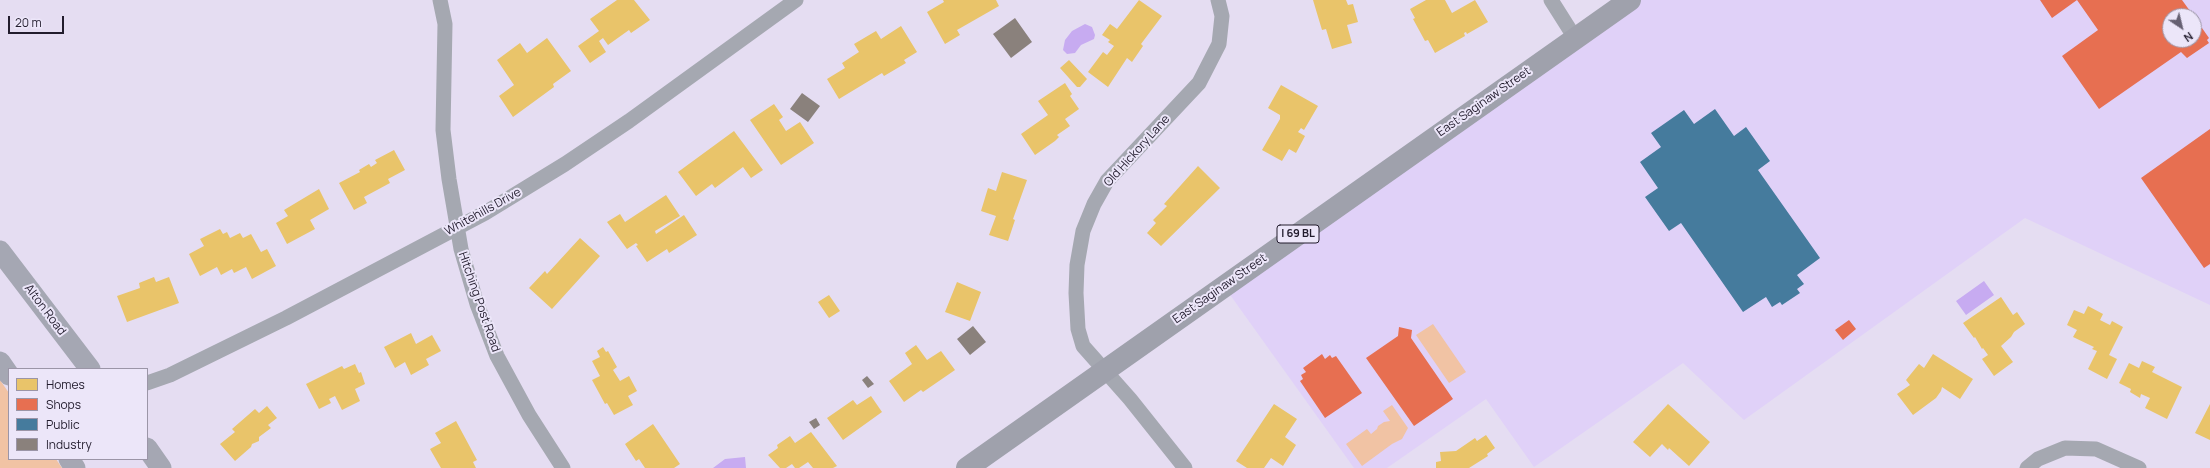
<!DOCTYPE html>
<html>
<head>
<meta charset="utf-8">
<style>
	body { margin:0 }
	#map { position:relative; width:2210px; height:468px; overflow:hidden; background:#e5ddf2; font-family:Manrope,sans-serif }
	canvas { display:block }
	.legend { position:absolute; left:8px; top:368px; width:140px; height:92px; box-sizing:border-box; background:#ece6f9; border:1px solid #9b95a7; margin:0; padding:5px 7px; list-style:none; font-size:12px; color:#221c2d }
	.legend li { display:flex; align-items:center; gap:8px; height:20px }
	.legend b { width:20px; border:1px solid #9b95a7 }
	.north { position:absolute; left:2162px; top:8px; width:40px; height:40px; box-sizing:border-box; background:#ece6f9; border:1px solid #9b95a7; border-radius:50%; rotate:145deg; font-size:11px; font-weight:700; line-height:16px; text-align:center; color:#221c2d }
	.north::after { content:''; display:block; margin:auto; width:14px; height:18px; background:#666072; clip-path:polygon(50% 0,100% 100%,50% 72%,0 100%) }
	.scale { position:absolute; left:8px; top:16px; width:56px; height:18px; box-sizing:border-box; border:2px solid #221c2d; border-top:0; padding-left:5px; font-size:12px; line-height:14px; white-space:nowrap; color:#221c2d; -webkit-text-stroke:3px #ece6f9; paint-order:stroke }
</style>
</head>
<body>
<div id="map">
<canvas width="2210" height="468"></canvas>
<ul class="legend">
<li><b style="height:11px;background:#e9c46a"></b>Homes</li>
<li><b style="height:11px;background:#e76f51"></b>Shops</li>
<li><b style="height:11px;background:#457b9d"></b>Public</li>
<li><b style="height:11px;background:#8a817c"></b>Industry</li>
</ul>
<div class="north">N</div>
<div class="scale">20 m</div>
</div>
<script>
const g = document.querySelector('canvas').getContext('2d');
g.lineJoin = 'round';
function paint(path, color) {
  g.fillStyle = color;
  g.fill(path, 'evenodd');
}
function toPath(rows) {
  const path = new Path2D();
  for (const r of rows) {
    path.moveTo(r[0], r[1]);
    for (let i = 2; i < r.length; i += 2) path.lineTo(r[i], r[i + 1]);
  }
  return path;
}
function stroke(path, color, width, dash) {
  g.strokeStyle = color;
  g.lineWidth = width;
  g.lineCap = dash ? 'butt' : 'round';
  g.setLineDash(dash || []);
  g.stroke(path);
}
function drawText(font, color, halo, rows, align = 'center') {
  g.font = font + ' Manrope,sans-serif';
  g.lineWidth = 4;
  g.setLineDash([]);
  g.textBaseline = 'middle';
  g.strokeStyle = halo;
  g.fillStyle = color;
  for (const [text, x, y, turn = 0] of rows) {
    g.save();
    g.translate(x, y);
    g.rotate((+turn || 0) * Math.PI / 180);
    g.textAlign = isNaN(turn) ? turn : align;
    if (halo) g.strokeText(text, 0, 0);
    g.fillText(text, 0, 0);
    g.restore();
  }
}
const built = toPath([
	[1613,0,2210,0,2210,305,2025,218,1744,420,1683,363,1534,467,1486,399,1387,468,1354,468,1218,278],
	[2170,16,2194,16,2194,40,2170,40]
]);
const green = toPath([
	[1433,324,1466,372,1449,383,1416,335],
	[0,380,9,393,9,459,56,459,62,468,0,468],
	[1392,405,1408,428,1402,439,1392,444,1362,466,1346,444,1367,429,1371,434,1377,429,1378,426,1384,422,1390,421,1383,411]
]);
const water = toPath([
	[1085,24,1092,27,1095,35,1094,39,1081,45,1075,53,1067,54,1063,50,1065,40,1072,31],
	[1984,281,1994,295,1966,315,1956,301],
	[745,457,746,468,713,468,725,459]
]);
const homes = toPath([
	[617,0,634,0,650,20,631,33,629,30,608,45,603,38,599,41,606,52,590,63,578,46,599,31,590,19],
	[943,0,996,0,999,6,957,30,960,35,945,44,927,12,944,2],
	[1139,0,1162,16,1141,44,1143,46,1132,62,1127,58,1108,87,1088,72,1103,52,1107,55,1114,46,1108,42,1110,40,1102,35,1110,24,1117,29],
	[1313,0,1346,0,1348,5,1353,4,1358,22,1347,25,1352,43,1332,49,1326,29,1322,30],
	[1426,0,1445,0,1452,13,1475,0,1488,22,1467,34,1466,32,1464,33,1465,36,1435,53,1428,40,1425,41,1413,19,1415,18,1410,9],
	[901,26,917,52,904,60,906,63,884,76,882,73,839,99,827,79,845,68,842,63,859,52,854,44,876,31,881,39],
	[547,38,571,71,553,84,554,87,513,117,499,96,514,85,497,60,520,43,527,53],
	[1069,60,1087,79,1080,87,1077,87,1060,68],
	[1065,83,1072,94,1070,96,1079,109,1065,119,1070,126,1057,135,1059,137,1055,141,1035,155,1021,134,1048,115,1038,101],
	[1281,85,1318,106,1304,130,1301,128,1298,132,1305,136,1296,153,1289,149,1282,161,1262,150,1280,119,1280,115,1268,108],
	[774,104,783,117,779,120,786,131,800,122,814,143,781,165,750,120],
	[734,131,763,170,751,178,743,167,715,188,712,184,696,196,678,172],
	[394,150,405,170,388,179,390,183,364,197,367,203,354,210,339,183,360,172,359,170,369,164,371,167,377,163,375,160],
	[1198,166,1220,188,1161,246,1147,233,1156,223,1153,220,1167,206,1164,204],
	[1002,172,1027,180,1013,219,1015,220,1008,241,989,235,996,216,981,211,988,188,996,191],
	[319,189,329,209,310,220,315,229,287,244,276,223,288,216,284,210],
	[666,195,680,216,655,231,656,234,684,215,697,235,669,253,667,249,647,262,636,246,638,245,636,243,627,249,607,222,620,214,625,222],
	[220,229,223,234,227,232,230,238,240,233,243,238,251,234,261,252,267,249,276,266,252,279,246,267,234,273,232,269,221,275,217,267,200,276,189,254,204,246,200,239],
	[580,238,600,256,552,309,529,288,545,271,547,274],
	[154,277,156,282,169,277,179,303,127,322,117,296,140,288,139,283],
	[957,282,981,292,970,321,945,312],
	[829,295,840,311,829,318,818,302],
	[2001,297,2013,315,2017,312,2025,324,2014,332,2011,337,2001,346,2013,362,1994,376,1982,359,1988,355,1983,348,1982,349,1975,337,1974,338,1963,323],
	[2088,306,2103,314,2100,320,2110,325,2112,321,2123,327,2109,355,2117,359,2107,379,2088,369,2097,351,2092,349,2094,347,2073,337,2077,330,2067,325,2074,310,2084,314],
	[411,333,416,344,432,335,441,351,426,359,429,365,411,375,405,362,395,368,384,347],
	[916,345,927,360,941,351,955,370,923,392,921,390,904,402,889,381,912,364,905,353],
	[603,347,606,352,608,351,617,367,613,370,620,381,629,376,637,391,628,396,633,405,614,415,607,403,605,404,592,380,600,376,592,361,600,357,597,351],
	[1933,354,1973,379,1960,399,1942,387,1941,391,1936,398,1913,415,1897,394,1910,385,1906,380,1919,364,1924,368],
	[2142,361,2155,367,2152,372,2182,387,2167,419,2145,408,2150,398,2141,394,2140,398,2130,392,2131,389,2119,383,2129,363,2139,368],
	[355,364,359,373,361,372,365,384,355,389,360,401,342,410,335,396,329,399,331,403,319,409,306,384,342,366,344,369],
	[871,396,882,412,843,440,827,418,853,400,857,405],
	[1274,404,1297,419,1285,437,1296,445,1283,466,1271,458,1264,468,1247,468,1236,461],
	[1668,404,1710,442,1689,466,1669,448,1668,450,1662,444,1650,457,1633,442],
	[2210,404,2210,440,2195,433],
	[267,406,277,418,268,425,271,428,259,437,259,441,252,444,251,447,235,461,220,444,235,432,232,429,255,409,259,413],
	[456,421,477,460,473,462,476,468,441,468,430,449,441,443,435,433],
	[653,424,680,464,674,468,645,468,639,459,636,461,625,444],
	[811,432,837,466,833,468,813,468,808,462,799,468,795,468,792,464,786,468,780,468,768,455,778,448,777,445,790,436,795,443],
	[1486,435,1495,448,1487,454,1488,456,1469,468,1436,468,1436,462,1441,461,1440,452,1456,451,1475,438,1477,441]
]);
const shops = toPath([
	[2040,0,2182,0,2190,11,2188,12,2190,15,2192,14,2194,16,2170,16,2170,40,2194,40,2194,17,2200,25,2197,26,2200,29,2202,28,2209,38,2207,40,2209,43,2187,58,2181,52,2099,109,2062,56,2098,30,2077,0,2052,18],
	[2210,129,2210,264,2204,268,2141,178],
	[1849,320,1856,329,1843,340,1835,330],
	[1399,327,1412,330,1411,338,1453,399,1414,426,1366,358,1398,336],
	[1322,354,1325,359,1330,355,1332,358,1336,356,1362,393,1325,418,1300,381,1303,379,1301,375,1306,372,1303,368]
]);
const public = toPath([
	[1715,109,1734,136,1746,127,1770,161,1758,170,1820,258,1797,275,1804,284,1797,289,1800,293,1782,305,1780,302,1772,307,1766,297,1743,312,1681,223,1669,231,1645,197,1658,188,1640,162,1661,147,1651,133,1684,110,1694,124]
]);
const industry = toPath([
	[1015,18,1032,42,1011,58,993,34],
	[802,93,820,106,808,122,790,109],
	[973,326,986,342,970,355,957,339],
	[867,376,874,384,868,388,862,380],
	[816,418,820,425,814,429,809,422]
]);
const street = toPath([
	[440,0,445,24,443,130,449,179,461,249,477,304,497,356,529,415,563,468],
	[1551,0,1575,38],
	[147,383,170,375,286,318,485,213,565,164,629,121,796,0],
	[1185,468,1130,399,1083,346,1078,329,1076,293,1077,265,1083,231,1094,204,1107,181,1199,83,1219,44,1222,16,1218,0],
	[2027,468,2038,459,2065,448,2096,449,2139,468]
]);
const secondary = toPath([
	[0,251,90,369],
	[0,362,9,375],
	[147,448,161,468],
	[69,459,75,468]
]);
const primary = toPath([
	[967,468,1630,0]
]);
const shields = [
	[1298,234,42]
];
const shieldNames = [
	["I 69 BL",1298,234]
];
const streetNames = [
	["East Saginaw Street",1484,102,-35],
	["Old Hickory Lane",1137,151,-48],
	["Whitehills Drive",483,212,-29],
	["East Saginaw Street",1220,289,-35],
	["Hitching Post Road",479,302,71],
	["Alton Road",45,310,53]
];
paint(built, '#e0d1f8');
paint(green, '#f1c3a4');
paint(water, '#c7abf1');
paint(homes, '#e9c46a');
paint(shops, '#e76f51');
paint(public, '#457b9d');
paint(industry, '#8a817c');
stroke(street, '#a5a8b1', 15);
stroke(secondary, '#a5a7b3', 21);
stroke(primary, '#9fa1ac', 22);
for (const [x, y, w] of shields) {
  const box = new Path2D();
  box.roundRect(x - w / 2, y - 9, w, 18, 3);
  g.fillStyle = '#ece6f9';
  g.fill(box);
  stroke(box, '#221c2d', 1);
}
drawText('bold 11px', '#221c2d', null, shieldNames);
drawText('12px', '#221c2d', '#ece6f9', streetNames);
</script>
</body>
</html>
